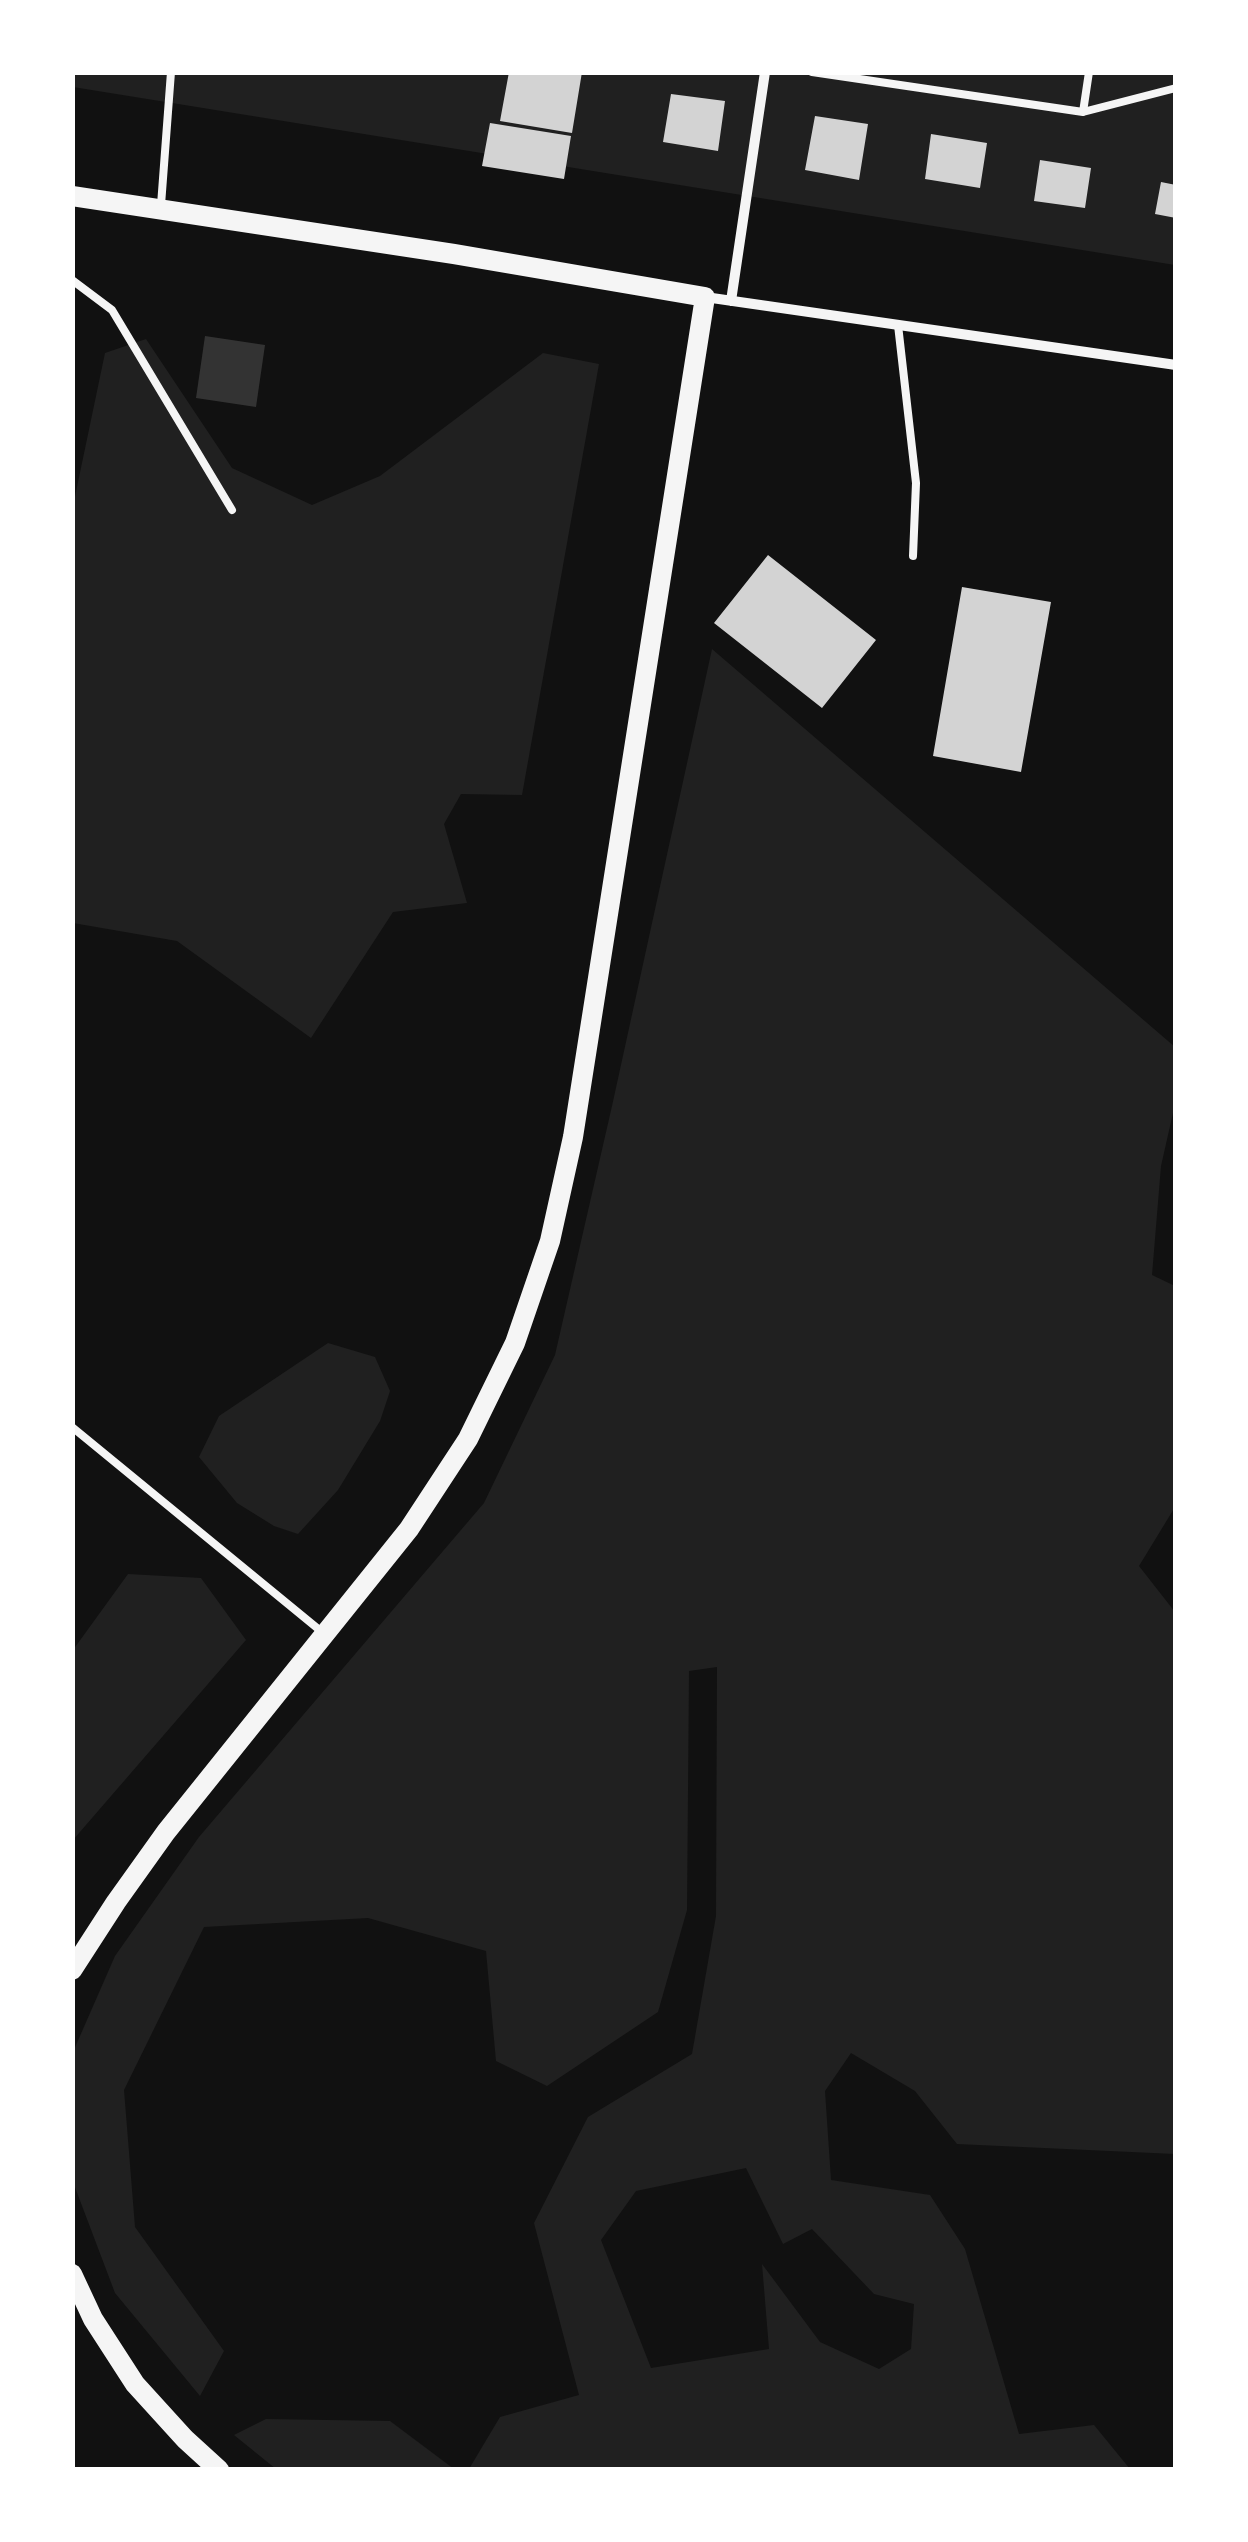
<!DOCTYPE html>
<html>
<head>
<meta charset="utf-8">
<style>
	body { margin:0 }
	#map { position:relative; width:1248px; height:2542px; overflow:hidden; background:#111; font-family:"Fira Sans",sans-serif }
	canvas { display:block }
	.frame { position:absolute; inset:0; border:75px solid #fff; pointer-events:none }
</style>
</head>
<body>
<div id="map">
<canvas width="1248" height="2542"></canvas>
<div class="frame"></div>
</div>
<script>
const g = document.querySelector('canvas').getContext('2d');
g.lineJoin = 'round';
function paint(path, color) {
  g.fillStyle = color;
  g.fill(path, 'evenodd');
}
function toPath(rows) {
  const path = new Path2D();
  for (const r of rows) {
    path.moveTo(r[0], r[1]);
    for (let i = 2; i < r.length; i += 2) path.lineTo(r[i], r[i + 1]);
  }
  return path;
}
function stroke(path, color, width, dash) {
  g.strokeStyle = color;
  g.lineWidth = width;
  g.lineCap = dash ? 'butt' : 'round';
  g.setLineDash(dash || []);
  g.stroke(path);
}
const green = toPath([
	[72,73,1175,73,1175,265,73,87],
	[146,339,232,468,312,505,380,476,543,353,599,364,522,795,461,794,444,824,467,903,393,912,311,1038,177,941,73,923,73,506,105,353],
	[712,649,1175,1047,1175,1104,1161,1166,1152,1275,1175,1286,1175,1507,1139,1566,1175,1612,1175,2154,957,2144,915,2091,851,2053,825,2091,831,2180,930,2195,965,2249,1019,2434,1094,2425,1130,2469,469,2469,500,2417,579,2395,534,2223,588,2117,692,2054,716,1916,717,1667,689,1671,687,1910,658,2012,547,2086,496,2061,486,1951,368,1918,204,1927,124,2090,135,2227,224,2351,200,2396,115,2293,73,2182,73,2052,115,1956,199,1837,484,1503,555,1355,612,1106],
	[746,2168,783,2244,812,2229,874,2294,914,2304,911,2349,879,2369,820,2342,762,2264,769,2349,651,2368,601,2240,636,2191],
	[328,1343,375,1357,390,1391,380,1421,338,1490,298,1534,274,1526,237,1503,199,1457,219,1416],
	[128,1574,201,1578,246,1640,73,1840,73,1650],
	[266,2419,390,2421,454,2469,276,2469,234,2435]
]);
const water = toPath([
	[205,336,265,345,256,407,196,398]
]);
const building = toPath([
	[509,72,582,72,572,133,500,121],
	[671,94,725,101,718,151,663,142],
	[815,116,868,124,859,180,805,170],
	[490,123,571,136,564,179,482,166],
	[931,134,987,143,980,188,925,179],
	[1040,160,1091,168,1085,208,1034,201],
	[1161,182,1176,185,1176,218,1155,214],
	[768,555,876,640,822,708,714,623],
	[962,587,1051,602,1021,772,933,756]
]);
const service = toPath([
	[812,72,1083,112,1176,88],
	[1083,112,1089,72],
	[161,205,171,72],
	[72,280,112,310,232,510],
	[898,325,916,483,913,556],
	[72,1427,322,1632]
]);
const minor = toPath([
	[705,297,1176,365],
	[731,301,765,72]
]);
const secondary = toPath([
	[72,196,454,254,705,297,573,1137,550,1241,515,1343,468,1439,409,1529,166,1832,116,1902,72,1970],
	[72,2274,93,2319,135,2384,185,2439,219,2470]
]);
paint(green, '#202020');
paint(water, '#333');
paint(building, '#d3d3d3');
stroke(service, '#f5f5f5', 8);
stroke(minor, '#f5f5f5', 10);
stroke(secondary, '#f5f5f5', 20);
</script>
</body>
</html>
